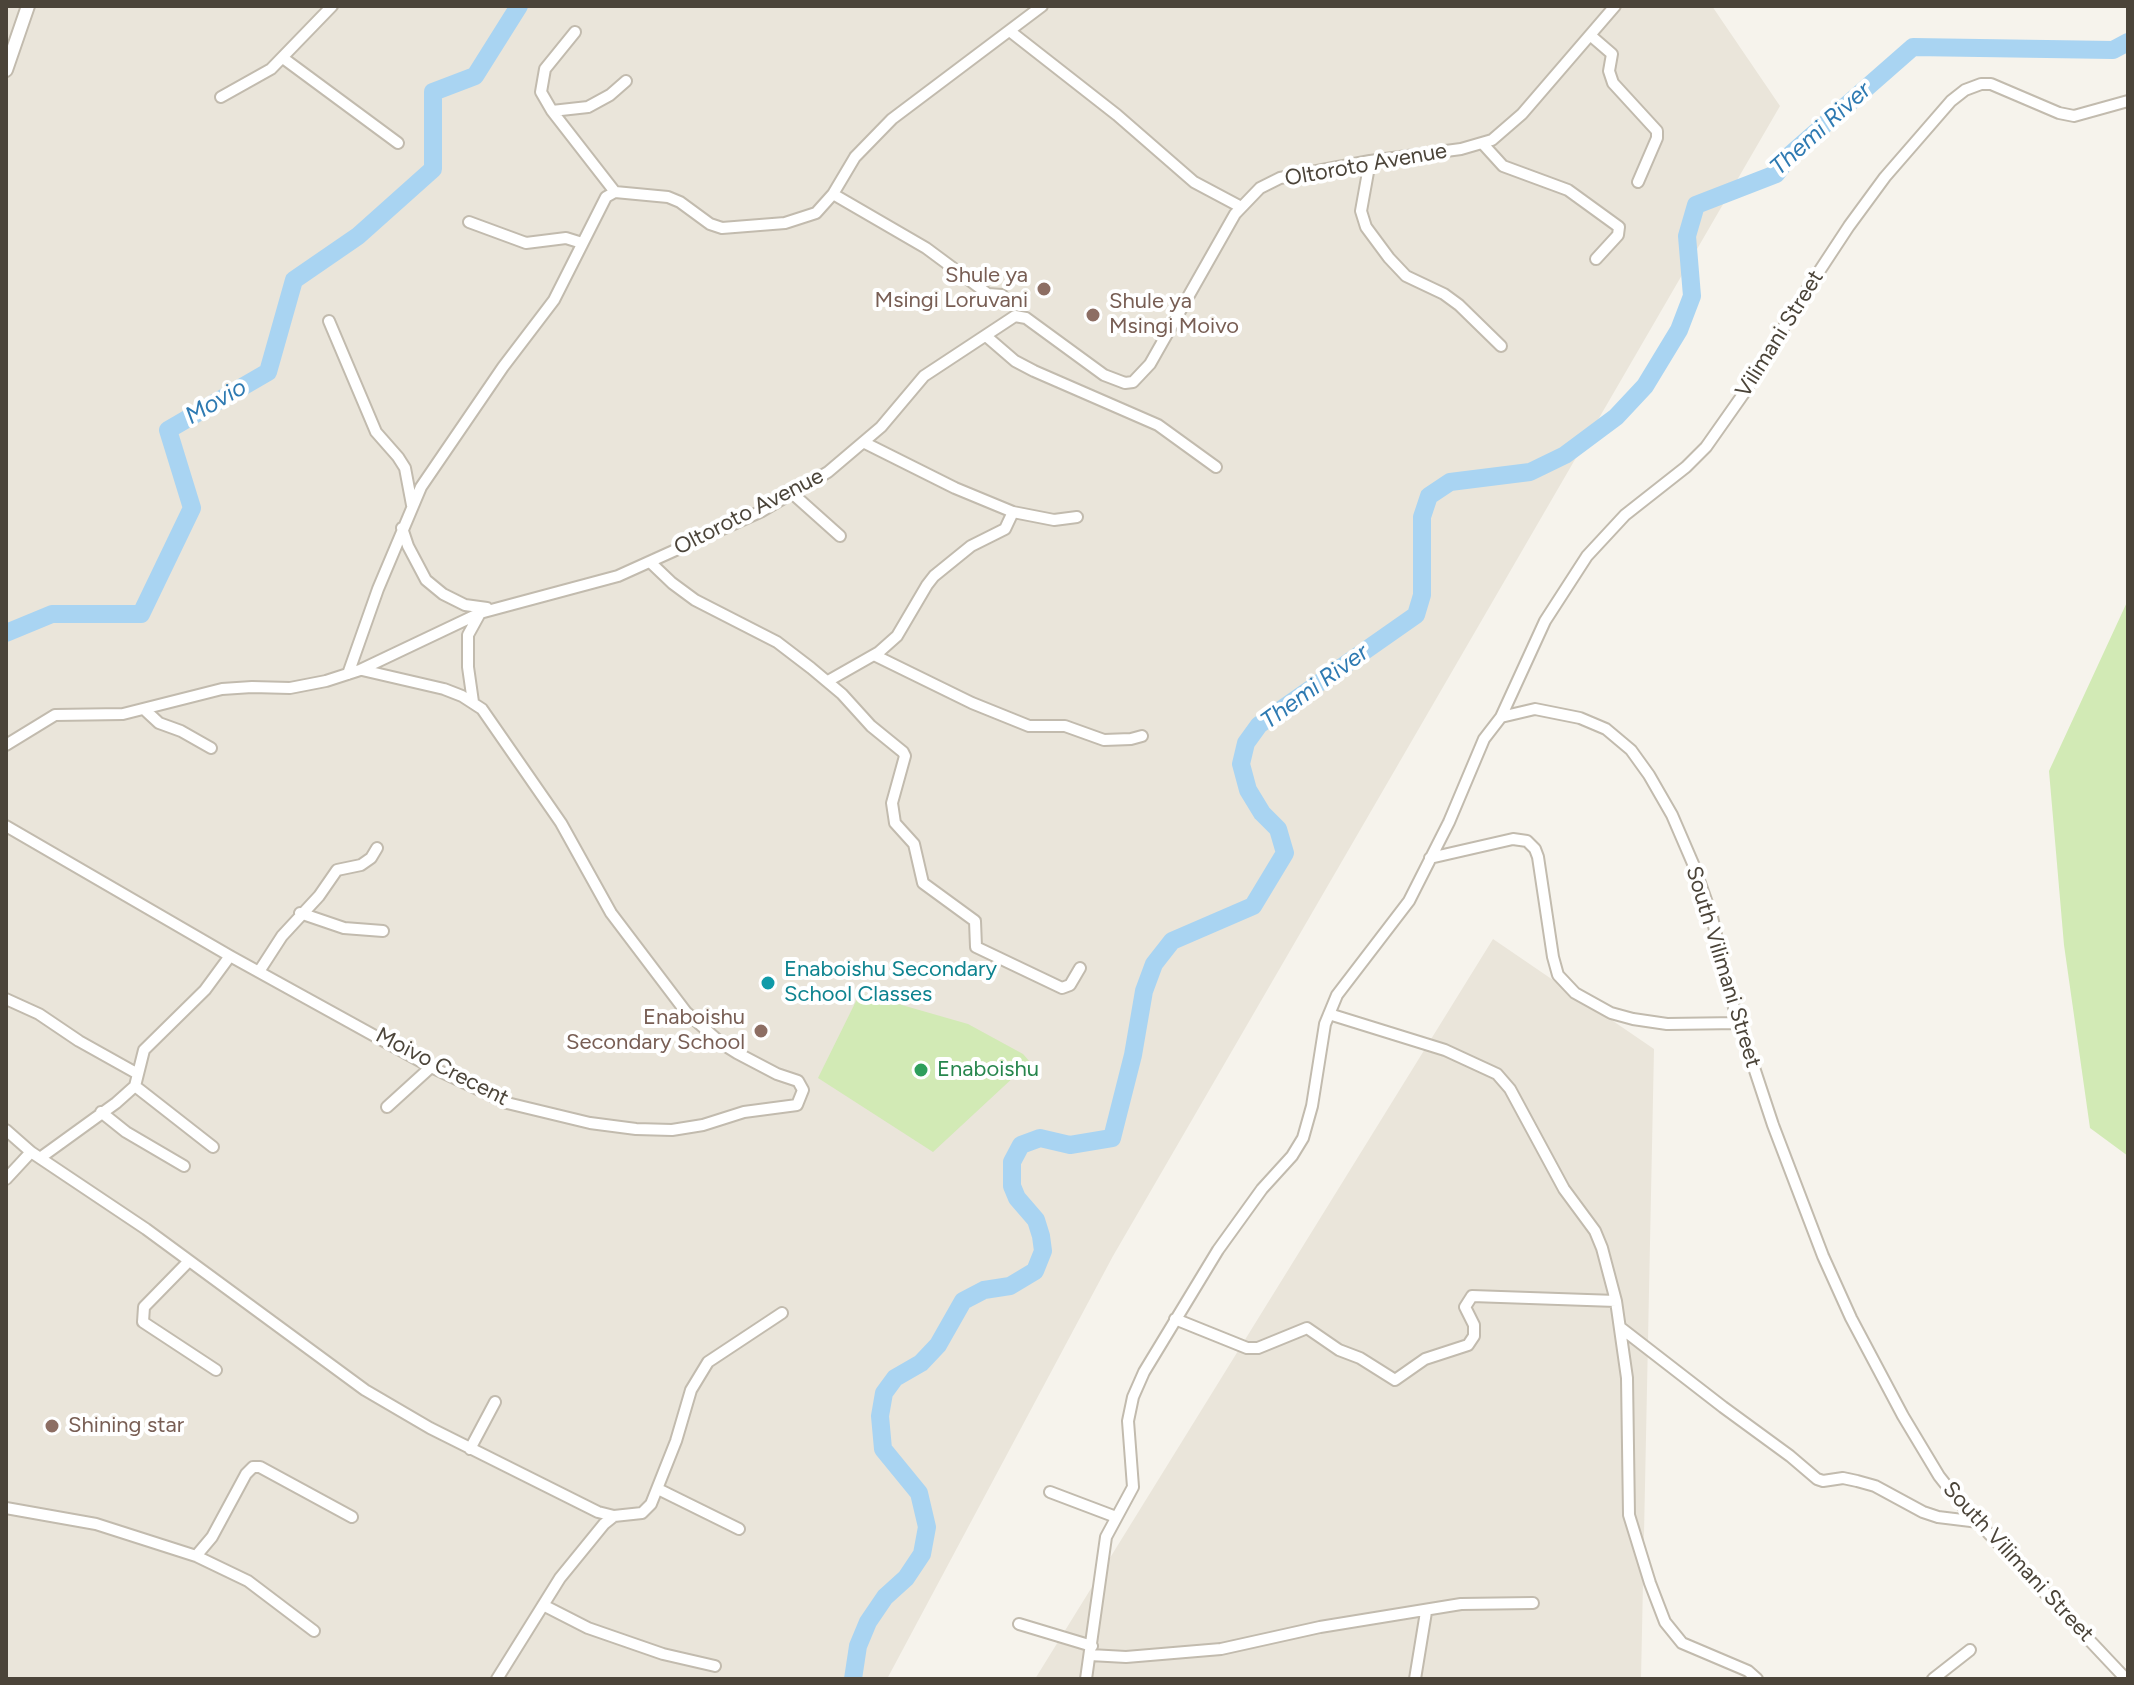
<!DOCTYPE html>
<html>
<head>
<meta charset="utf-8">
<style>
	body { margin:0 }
	#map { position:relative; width:2134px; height:1685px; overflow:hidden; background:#f6f3ec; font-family:Figtree,sans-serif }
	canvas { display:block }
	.frame { position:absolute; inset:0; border:8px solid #4b4439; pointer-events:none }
</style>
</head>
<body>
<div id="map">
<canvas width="2134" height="1685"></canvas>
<div class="frame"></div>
</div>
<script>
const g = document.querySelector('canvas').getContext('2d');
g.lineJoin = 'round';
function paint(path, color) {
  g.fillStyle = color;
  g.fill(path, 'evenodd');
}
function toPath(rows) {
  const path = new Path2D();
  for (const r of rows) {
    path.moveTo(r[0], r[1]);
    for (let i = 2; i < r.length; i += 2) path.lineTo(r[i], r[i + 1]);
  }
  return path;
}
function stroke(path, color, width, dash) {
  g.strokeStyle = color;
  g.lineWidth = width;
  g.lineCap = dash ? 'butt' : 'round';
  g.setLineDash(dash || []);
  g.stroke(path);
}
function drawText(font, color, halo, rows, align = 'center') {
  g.font = font + ' Figtree,sans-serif';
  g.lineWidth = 8;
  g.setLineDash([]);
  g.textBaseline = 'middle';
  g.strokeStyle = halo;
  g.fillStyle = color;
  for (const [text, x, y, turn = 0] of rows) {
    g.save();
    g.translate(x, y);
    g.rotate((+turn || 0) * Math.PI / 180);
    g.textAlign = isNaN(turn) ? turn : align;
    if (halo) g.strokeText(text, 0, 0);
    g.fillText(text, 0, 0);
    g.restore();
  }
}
const residential = toPath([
	[6,6,1712,6,1780,106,1113,1256,887,1679,6,1679],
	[1493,939,1654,1049,1641,1679,1035,1679]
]);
const green = toPath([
	[2128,600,2128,1156,2090,1128,2064,945,2049,771],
	[860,993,968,1024,1023,1054,1030,1062,933,1152,818,1078]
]);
const river = toPath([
	[6,633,52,614,141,614,192,508,168,430,268,372,294,280,358,236,433,169,433,92,475,76,519,6],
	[853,1679,858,1646,868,1622,885,1597,906,1578,922,1554,927,1527,919,1493,883,1449,880,1416,884,1393,895,1378,921,1363,938,1345,963,1301,984,1290,1010,1286,1035,1271,1043,1251,1041,1236,1036,1220,1017,1198,1012,1186,1012,1162,1021,1145,1040,1138,1070,1145,1112,1138,1133,1055,1144,991,1154,964,1172,941,1253,906,1285,853,1278,829,1262,813,1248,790,1241,764,1246,743,1259,725,1416,615,1422,595,1422,517,1429,496,1450,482,1530,472,1565,455,1616,417,1645,386,1679,330,1692,296,1687,236,1696,205,1776,174,1791,154,1913,47,2113,50,2128,42]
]);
const minor = toPath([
	[575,32,545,69,541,92,552,111,615,192],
	[1011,32,1117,115,1194,182,1241,207],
	[1590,35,1612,54,1609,71,1613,83,1657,131,1657,138,1638,182],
	[283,58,398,143],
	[221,97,271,69,332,6],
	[552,111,588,107,610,95,626,81],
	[1483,144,1503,166,1568,190,1619,227,1618,235,1596,259],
	[1370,161,1361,211,1366,227,1389,258,1406,276,1444,294,1459,305,1501,346],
	[833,194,926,248,988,294,1002,295],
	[469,222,526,243,566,238,582,243],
	[329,321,376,432,398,457,405,468,412,505],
	[986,336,1015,361,1034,371,1158,425,1216,467],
	[865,443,955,488,1013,512,1054,520,1077,517],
	[793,494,840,536],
	[402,528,408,546,426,580,443,594,465,605,487,608],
	[650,562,672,583,695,600,777,642,811,668,842,694,871,726,903,752,905,756,892,803,895,823,914,844,923,883,975,921,976,947,1062,988,1070,985,1080,968],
	[874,655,972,703,1029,726,1065,726,1104,740,1131,739,1142,736],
	[348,674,378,589,421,487,503,367,554,300,606,197,615,192,668,197,680,202,710,224,722,228,785,223,816,213,833,194,855,157,892,119,1042,6],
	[828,681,879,652,897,636,927,585,934,576,971,546,1005,529,1013,512],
	[473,702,468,667,468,635,479,615],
	[145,710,159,723,181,731,211,748],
	[1501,717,1545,621,1587,556,1625,515,1686,467,1706,447,1744,393,1799,302,1849,226,1885,177,1951,101,1965,90,1981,84,1991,84,2059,113,2074,116,2128,101],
	[6,745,55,715,123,714,222,689,252,687,290,688,326,681,360,670,480,613,618,576,762,511,828,472,881,427,924,376,1015,316,1026,318,1104,375,1125,383,1133,382,1150,364,1235,214,1260,188,1280,178,1370,161,1461,149,1492,140,1522,114,1615,6],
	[6,826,230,956,431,1067,507,1103,590,1123,636,1129,672,1130,703,1125,744,1112,797,1105,803,1090,798,1081,777,1074,737,1053,721,1043,686,1012,611,913,561,823,482,709,462,696,444,689,362,670],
	[1430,858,1513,839,1527,841,1535,849,1538,857,1553,957,1558,975,1575,993,1611,1013,1633,1019,1667,1024,1739,1023],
	[300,913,344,928,383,931],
	[260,970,282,936,319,896,337,870,361,865,371,858,377,848],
	[6,999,39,1014,79,1041,138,1074],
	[1329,1014,1445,1050,1497,1074,1510,1089,1564,1189,1595,1231,1602,1248,1616,1301,1627,1378,1629,1515,1650,1583,1665,1622,1682,1643,1748,1671,1757,1679],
	[135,1086,213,1147],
	[387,1107,431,1067],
	[101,1112,126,1132,184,1166],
	[6,1130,31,1152,146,1229,365,1390,430,1428,598,1512,614,1516,642,1513,651,1504,676,1441,691,1390,708,1362,782,1313],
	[40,1158,116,1103,135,1086,144,1050,205,990,230,956],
	[6,1179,31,1152],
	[189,1261,144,1307,143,1322,216,1370],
	[1175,1319,1247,1348,1258,1348,1307,1328,1339,1350,1360,1358,1395,1380,1425,1359,1468,1345,1474,1336,1474,1325,1465,1307,1472,1296,1616,1301],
	[1621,1328,1723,1407,1790,1456,1817,1479,1823,1481,1843,1478,1857,1481,1875,1486,1923,1512,1938,1517,1979,1522],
	[470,1449,495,1402],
	[658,1489,739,1529],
	[1050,1492,1116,1517],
	[6,1508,96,1524,196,1556,248,1581,314,1631],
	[196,1556,212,1537,246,1474,253,1467,260,1467,352,1517],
	[543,1605,588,1628,663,1654,715,1666],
	[1019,1624,1092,1646],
	[1090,1655,1126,1657,1221,1649,1320,1627,1461,1604,1533,1603],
	[497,1679,560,1578,604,1524,614,1516],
	[1086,1679,1106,1537,1133,1487,1128,1421,1133,1397,1144,1372,1218,1250,1262,1189,1292,1156,1303,1138,1312,1106,1325,1024,1337,995,1409,901,1449,822,1484,739,1501,717,1535,709,1580,718,1606,729,1631,750,1649,775,1672,815,1694,866,1712,917,1729,992,1773,1125,1823,1256,1851,1318,1903,1416,1939,1476,1961,1504,2126,1679],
	[1415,1679,1426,1612],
	[1933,1679,1970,1650]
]);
const tertiary = toPath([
	[6,70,28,6]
]);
const markers = [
	[1044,289,8,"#8d6e63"],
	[1093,315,8,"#8d6e63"],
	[768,983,8,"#0f9aa8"],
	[761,1031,8,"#8d6e63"],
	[921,1070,8,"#2e9e5b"],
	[52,1426,8,"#8d6e63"]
];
const streetNames = [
	["Oltoroto Avenue",1366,165,-10],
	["Vilimani Street",1780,334,-58],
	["Oltoroto Avenue",749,512,-27],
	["South Vilimani Street",1723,967,73],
	["Moivo Crecent",442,1067,27],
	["South Vilimani Street",2018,1562,47]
];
const educationNames = [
	["Shule ya",1028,276],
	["Msingi Loruvani",1028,301],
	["Shule ya",1109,302,"left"],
	["Msingi Moivo",1109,327,"left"],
	["Enaboishu",745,1018],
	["Secondary School",745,1043],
	["Shining star",68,1426,"left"]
];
const cultureNames = [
	["Enaboishu Secondary",784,970],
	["School Classes",784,995]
];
const leisureNames = [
	["Enaboishu",937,1070]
];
const waterNames = [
	["Themi River",1821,129,-42],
	["Movio",216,402,-30],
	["Themi River",1315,687,-36]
];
paint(residential, '#eae5da');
paint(green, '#d2eab5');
stroke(river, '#a9d4f2', 18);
stroke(minor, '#c2bbae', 14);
stroke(tertiary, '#c2bbae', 16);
stroke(minor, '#fff', 10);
stroke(tertiary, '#fff', 12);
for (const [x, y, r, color] of markers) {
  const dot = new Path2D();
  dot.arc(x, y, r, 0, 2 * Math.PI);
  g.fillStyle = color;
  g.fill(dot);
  stroke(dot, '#fff', 3);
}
drawText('22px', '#4b4439', '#fff', streetNames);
drawText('22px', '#785e54', '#fff', educationNames, 'right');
drawText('22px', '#0d838f', '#fff', cultureNames, 'left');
drawText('22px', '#27864d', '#fff', leisureNames, 'left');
drawText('italic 24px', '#2e7ab2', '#fff', waterNames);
</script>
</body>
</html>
